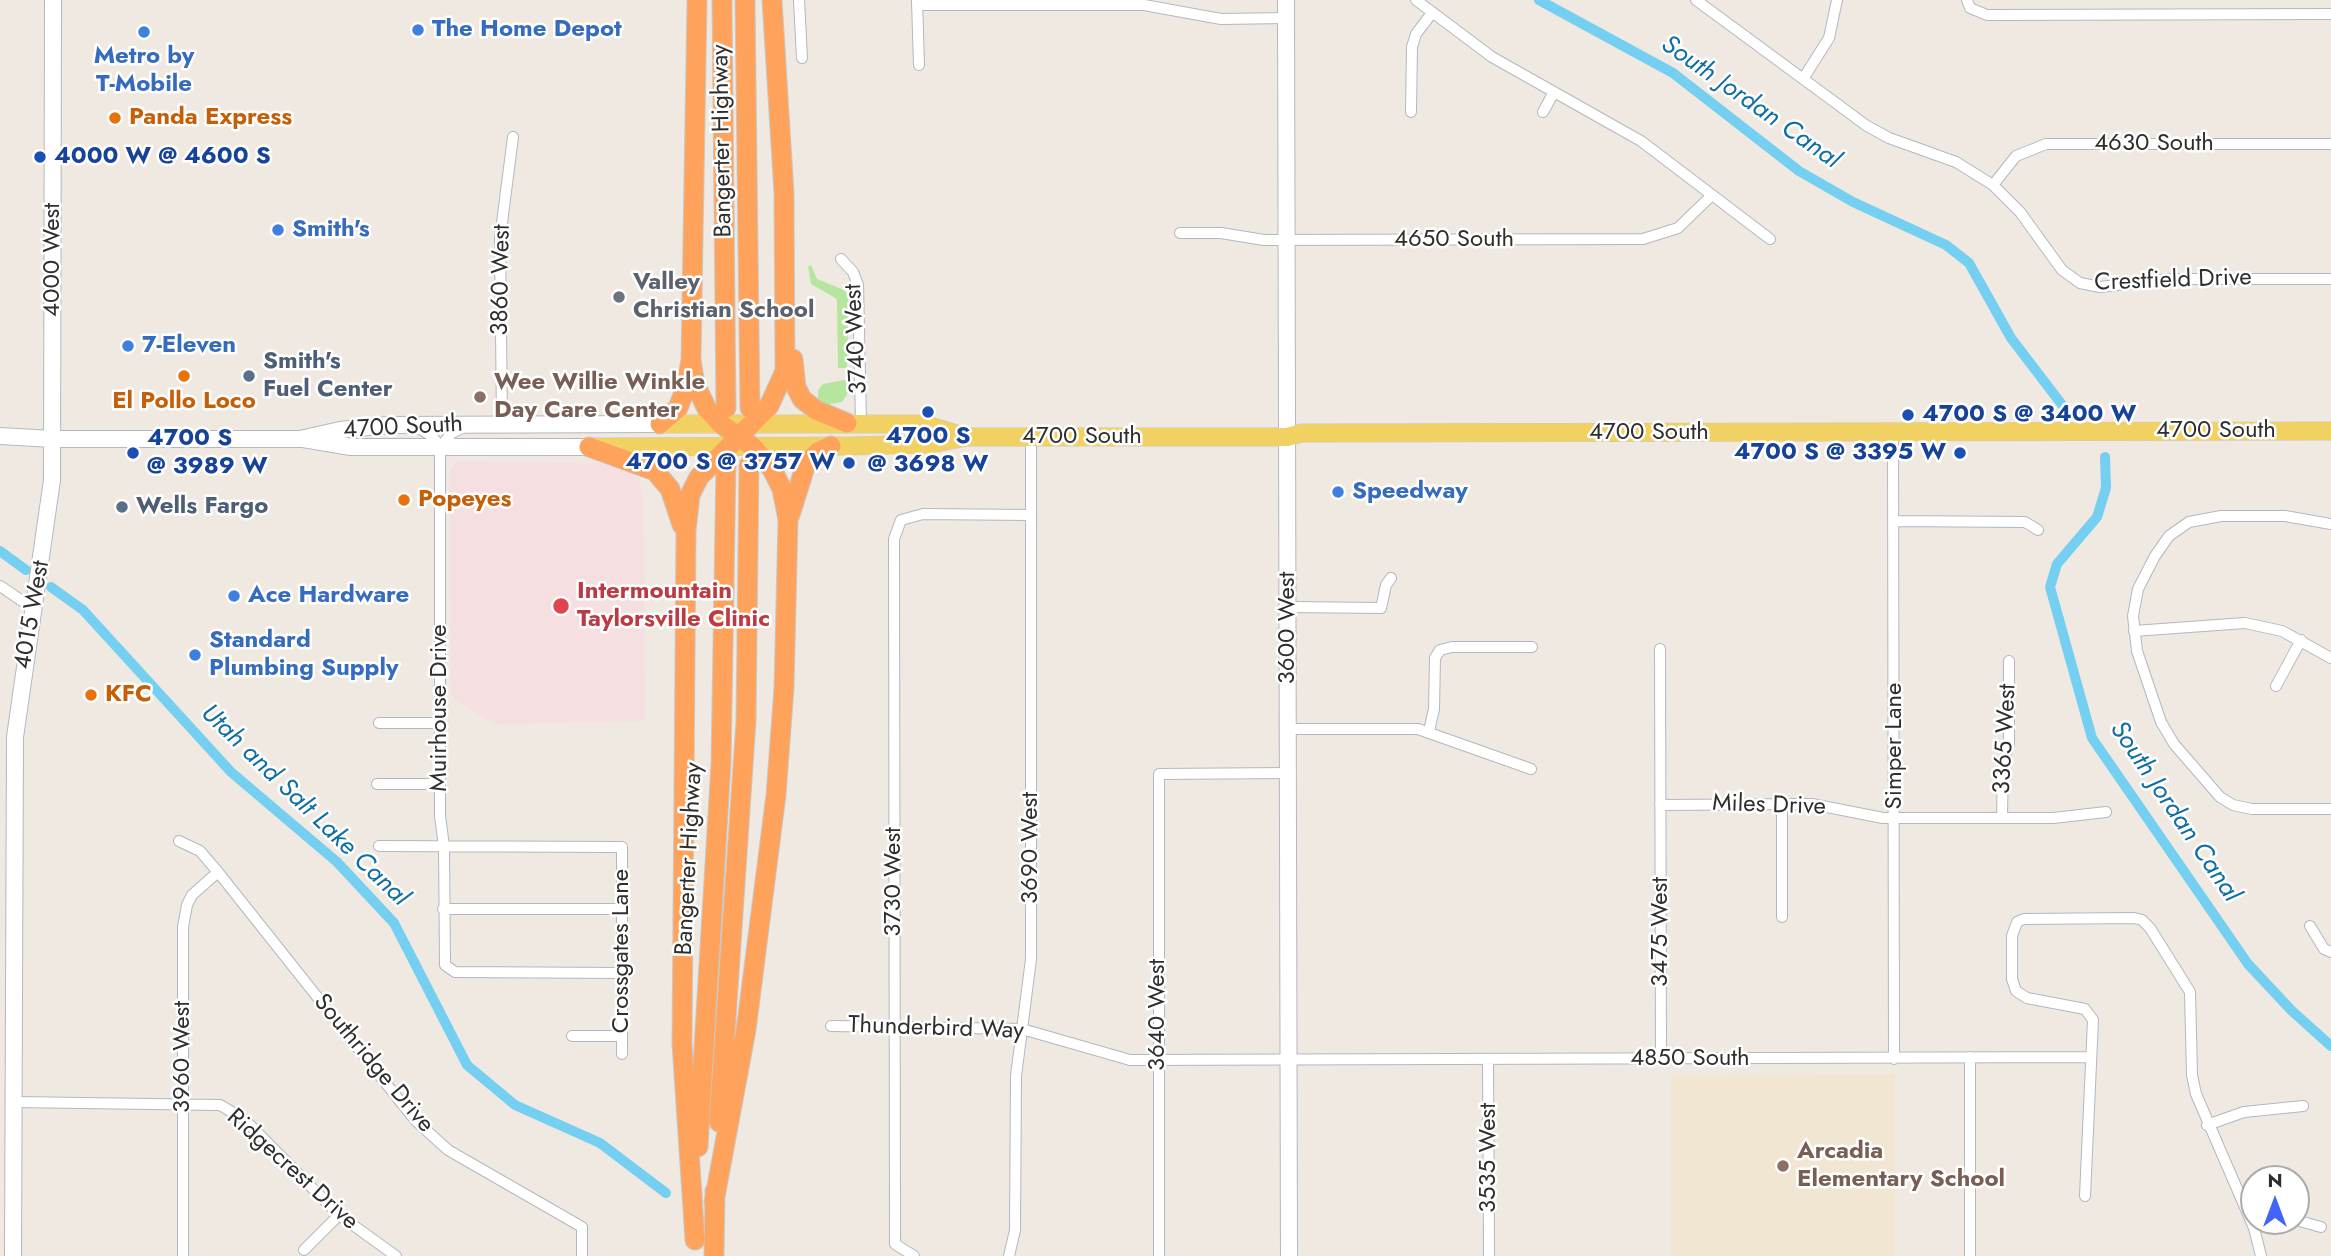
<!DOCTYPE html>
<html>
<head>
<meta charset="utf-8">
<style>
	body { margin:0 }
	#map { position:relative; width:2331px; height:1256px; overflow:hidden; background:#efe9e1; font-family:Jost,sans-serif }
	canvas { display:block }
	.north { position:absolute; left:2240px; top:1165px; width:70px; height:70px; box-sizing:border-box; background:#fff; border:2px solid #ababab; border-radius:50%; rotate:0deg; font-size:19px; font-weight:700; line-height:28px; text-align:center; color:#2e2e2e }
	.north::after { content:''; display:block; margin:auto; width:24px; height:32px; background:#4264fb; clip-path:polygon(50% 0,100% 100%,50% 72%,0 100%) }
</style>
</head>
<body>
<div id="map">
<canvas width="2331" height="1256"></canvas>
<div class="north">N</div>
</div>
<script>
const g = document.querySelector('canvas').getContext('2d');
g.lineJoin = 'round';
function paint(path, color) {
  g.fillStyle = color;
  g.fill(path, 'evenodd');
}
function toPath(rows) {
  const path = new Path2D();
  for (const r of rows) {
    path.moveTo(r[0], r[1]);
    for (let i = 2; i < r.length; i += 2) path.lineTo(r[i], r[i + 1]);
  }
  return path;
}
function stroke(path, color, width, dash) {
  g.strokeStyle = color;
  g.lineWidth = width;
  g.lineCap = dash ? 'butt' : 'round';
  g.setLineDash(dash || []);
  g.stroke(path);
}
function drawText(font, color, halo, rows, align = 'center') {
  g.font = font + ' Jost,sans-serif';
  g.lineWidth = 5;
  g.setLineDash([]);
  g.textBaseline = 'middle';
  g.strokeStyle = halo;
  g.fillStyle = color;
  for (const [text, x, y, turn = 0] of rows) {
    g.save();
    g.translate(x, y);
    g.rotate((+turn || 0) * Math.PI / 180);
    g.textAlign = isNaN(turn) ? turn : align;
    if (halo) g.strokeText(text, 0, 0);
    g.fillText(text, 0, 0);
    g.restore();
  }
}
const education = toPath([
	[1895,1074,1895,1256,1671,1256,1671,1076]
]);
const medical = toPath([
	[456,461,621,464,639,478,643,500,645,721,494,724,451,696,449,472]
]);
const green = toPath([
	[811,265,817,279,844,290,849,296,847,368,838,368,837,299,811,284,808,266],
	[849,379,848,393,842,402,818,406,818,390,823,384]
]);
const canal = toPath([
	[1539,0,1673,73,1799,171,1853,202,1946,245,1969,263,2011,338,2063,406],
	[2105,457,2106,488,2097,517,2057,564,2050,587,2092,738,2248,964,2291,1010,2331,1046],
	[0,551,26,570],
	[51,587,83,610,231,772,337,862,394,923,467,1065,515,1105,600,1143,666,1193]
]);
const street = toPath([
	[799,0,802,58],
	[1416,0,1492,57,1641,141,1770,239],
	[1696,0,1867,126,1889,138,1956,162,1993,185,2020,212,2062,270,2080,283,2100,287,2169,279,2331,279],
	[1967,0,1970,8,1987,15,2331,14],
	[917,1,919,65],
	[917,5,1144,5,1221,19,1286,18],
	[1803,79,1829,38,1837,0],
	[1411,112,1412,47,1416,34,1432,13],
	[1543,112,1554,92],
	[1993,185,2016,156,2046,144,2331,144],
	[1180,233,1221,233,1264,240,1643,239,1678,228,1712,195],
	[841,259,853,272,858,285,861,423],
	[502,424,500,238,513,137],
	[415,426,432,436,440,447,440,816,444,846,445,965,455,972,622,973],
	[1893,432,1894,1059],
	[440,447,452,433,464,427],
	[1894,521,2025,522,2038,530],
	[2331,524,2285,516,2221,516,2189,522,2169,536,2155,556,2138,589,2133,616,2137,651,2161,722,2174,744,2220,797,2233,805,2252,809,2331,809],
	[0,586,34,609],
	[1288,607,1381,608,1386,585,1391,578],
	[2134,631,2245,623,2282,631,2331,658],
	[1660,649,1661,1059],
	[2276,686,2301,640],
	[379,723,440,723],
	[1288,729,1418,729,1531,769],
	[1429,731,1434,709,1435,658,1440,650,1452,647,1532,647],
	[377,784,440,784],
	[1782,804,1782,917],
	[1660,805,1812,804,1883,818,2053,818,2106,812],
	[2002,817,2003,765,2009,743,2009,661],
	[179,841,200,851,218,872,415,1120,448,1150,582,1227,582,1256],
	[379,846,622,847,622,1054],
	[443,909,622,909],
	[2310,926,2324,949,2331,952],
	[831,1026,1022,1029,1130,1060,2091,1057],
	[572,1036,622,1036],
	[1970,1057,1970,1256],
	[1488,1059,1489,1256],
	[14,1102,220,1105,244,1119,339,1215,396,1256],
	[2207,1125,2244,1112,2303,1106],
	[2085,1196,2093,1020,2085,1009,2027,998,2016,991,2012,979,2012,936,2017,922,2024,919,2134,918,2142,920,2150,928,2190,992,2192,1075,2196,1094,2254,1228,2261,1256],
	[2296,1220,2321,1227],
	[2254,1228,2286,1221],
	[304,1250,339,1215],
	[183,1256,183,927,187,905,192,895,218,872],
	[914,1256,895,1244,894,539,901,520,923,514,1030,515],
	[1009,1256,1015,1230,1016,1076,1031,959,1031,437],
	[1159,1256,1159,774,1288,773]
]);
const secondary = toPath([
	[1286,0,1289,1256],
	[0,436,53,439,300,439,340,430,388,425,660,424],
	[303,439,351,447,589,447],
	[13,1256,15,737,52,480,53,0]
]);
const primary = toPath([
	[660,424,924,424,967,437],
	[593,447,850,446,931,444,967,437,1287,437,1302,433,2331,431]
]);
const highway = toPath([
	[722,0,726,408],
	[745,0,750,408],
	[793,359,796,387,802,399,816,410,847,423],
	[691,360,695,384,707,409,721,424,753,447,772,469,782,489,788,520,784,688,776,795,746,1030,714,1202],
	[660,424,678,408,686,387,691,360,697,0],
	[589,447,655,471,670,489,682,525],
	[790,515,806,464,818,452,831,446],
	[719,1122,746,721,749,465],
	[698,1147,721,764,726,464],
	[695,1240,682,1044,686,531,690,495,699,477,769,406,785,371,784,193,772,0],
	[714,1256,715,1191]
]);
const markers = [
	[418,30,7,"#3f7fe0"],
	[144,32,7,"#3f7fe0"],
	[115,118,7,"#e8710a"],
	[40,157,7,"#1a4fb4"],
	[278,230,7,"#3f7fe0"],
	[619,297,7,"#6b7280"],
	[128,346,7,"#3f7fe0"],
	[184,376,7,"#e8710a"],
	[249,376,7,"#5c6f8a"],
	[480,397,7,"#8d6e63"],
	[928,412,7,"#1a4fb4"],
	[1908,415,7,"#1a4fb4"],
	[133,453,7,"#1a4fb4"],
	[1960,453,7,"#1a4fb4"],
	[849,463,7,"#1a4fb4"],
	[1338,492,7,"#3f7fe0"],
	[404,500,7,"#e8710a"],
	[122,507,7,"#5c6f8a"],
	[234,596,7,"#3f7fe0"],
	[561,606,9,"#e0444e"],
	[195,655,7,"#3f7fe0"],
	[91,695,7,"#e8710a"],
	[1783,1166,7,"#8d6e63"]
];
const shopNames = [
	["The Home Depot",432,30],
	["Metro by",144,57,"center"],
	["T-Mobile",144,85,"center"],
	["Smith's",292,230],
	["7-Eleven",142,346],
	["Speedway",1352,492],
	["Ace Hardware",248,596],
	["Standard",209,641],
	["Plumbing Supply",209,669]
];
const foodNames = [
	["Panda Express",129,118],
	["El Pollo Loco",184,402,"center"],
	["Popeyes",418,500],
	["KFC",105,695]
];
const streetNames = [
	["Bangerter Highway",723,141,-91],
	["4630 South",2154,144],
	["4650 South",1454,240],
	["4000 West",53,260,-90],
	["3860 West",502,280,-89],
	["Crestfield Drive",2173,281,-2],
	["3740 West",857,339,-93],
	["4700 South",403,428,-3],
	["4700 South",2216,431],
	["4700 South",1649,433],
	["4700 South",1082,437],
	["4015 West",33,615,-80],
	["3600 West",1288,628,-90],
	["Muirhouse Drive",440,708,-90],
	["3365 West",2006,739,-87],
	["Simper Lane",1895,746,-90],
	["Miles Drive",1769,806,2],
	["3690 West",1031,848,-90],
	["Bangerter Highway",690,859,-87],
	["3730 West",894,882,-90],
	["3475 West",1661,932,-90],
	["Crossgates Lane",622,951,-90],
	["3640 West",1158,1015,-90],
	["Thunderbird Way",936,1029,2],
	["3960 West",183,1057,-90],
	["4850 South",1690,1059],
	["Southridge Drive",373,1064,50],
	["3535 West",1489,1158,-90],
	["Ridgecrest Drive",292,1170,42]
];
const transitNames = [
	["4000 W @ 4600 S",54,157],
	["4700 S @ 3400 W",1922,415],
	["4700 S",928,437,"center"],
	["@ 3698 W",928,465,"center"],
	["4700 S",147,439],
	["@ 3989 W",147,467],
	["4700 S @ 3395 W",1946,453,"right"],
	["4700 S @ 3757 W",835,463,"right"]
];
const worshipNames = [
	["Valley",633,283],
	["Christian School",633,311]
];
const serviceNames = [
	["Smith's",263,362],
	["Fuel Center",263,390],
	["Wells Fargo",136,507]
];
const educationNames = [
	["Wee Willie Winkle",494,383],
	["Day Care Center",494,411],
	["Arcadia",1797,1152],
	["Elementary School",1797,1180]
];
const healthNames = [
	["Intermountain",577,592],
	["Taylorsville Clinic",577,620]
];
const waterNames = [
	["South Jordan Canal",1750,103,35],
	["Utah and Salt Lake Canal",304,806,44],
	["South Jordan Canal",2174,812,56]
];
paint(education, '#f0e6d1');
paint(medical, '#f5dfe0');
paint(green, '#b6e59e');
stroke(canal, '#75cff0', 10);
stroke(street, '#b4b7c1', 12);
stroke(secondary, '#b4b7c1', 18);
stroke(primary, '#c9c9c9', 19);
stroke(highway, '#c9c9c9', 21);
stroke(street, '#fff', 10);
stroke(secondary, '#fff', 16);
stroke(primary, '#f2d163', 18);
stroke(highway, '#ffa35c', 19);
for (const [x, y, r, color] of markers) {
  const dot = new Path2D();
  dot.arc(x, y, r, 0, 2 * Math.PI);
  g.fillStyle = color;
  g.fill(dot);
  stroke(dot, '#fff', 2.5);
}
drawText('bold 24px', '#366cbe', '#fff', shopNames, 'left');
drawText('bold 24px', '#c56008', '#fff', foodNames, 'left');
drawText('24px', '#2e2e2e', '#fff', streetNames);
drawText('bold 24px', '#164399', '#fff', transitNames, 'left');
drawText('bold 24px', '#5b616d', '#fff', worshipNames, 'left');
drawText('bold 24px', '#4e5e75', '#fff', serviceNames, 'left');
drawText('bold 24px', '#785e54', '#fff', educationNames, 'left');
drawText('bold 24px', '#be3a42', '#fff', healthNames, 'left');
drawText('italic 26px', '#0d6fa3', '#fff', waterNames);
</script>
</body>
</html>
